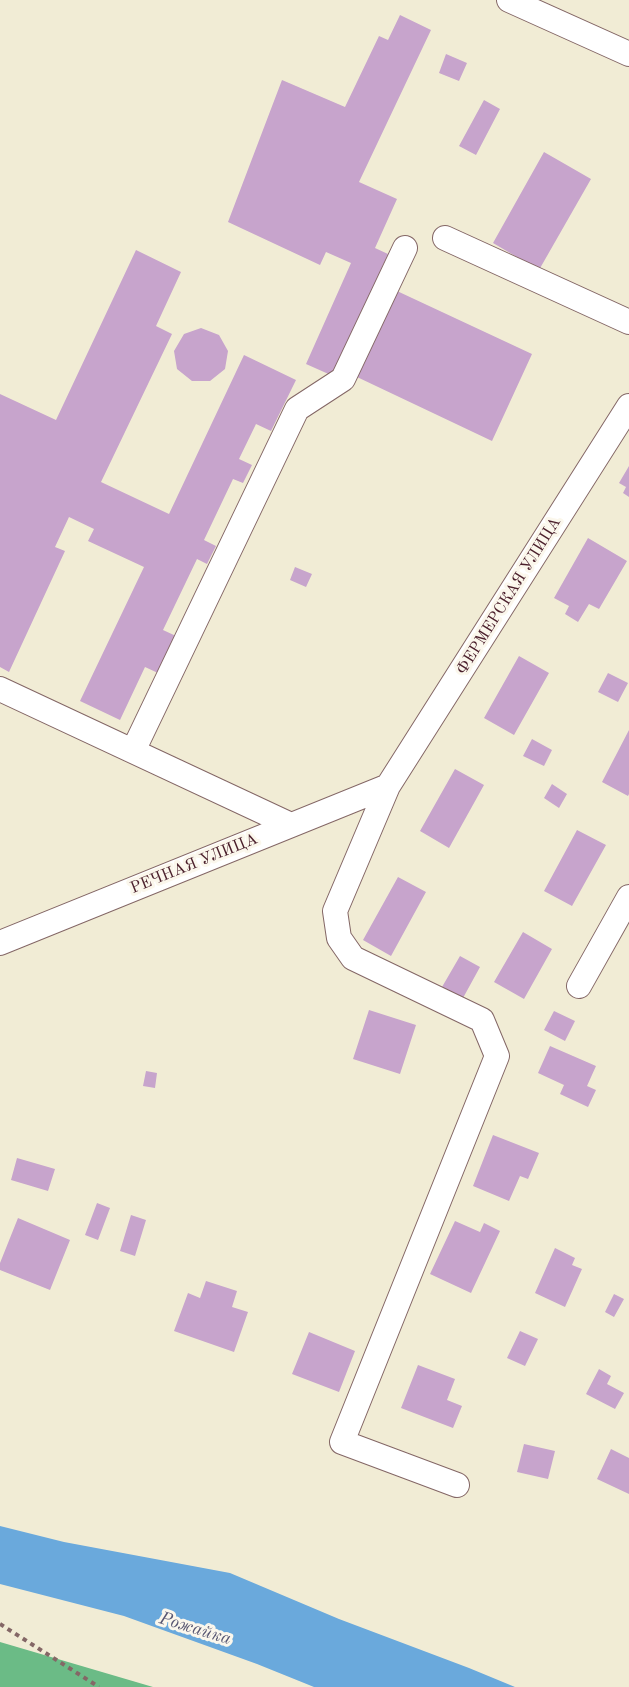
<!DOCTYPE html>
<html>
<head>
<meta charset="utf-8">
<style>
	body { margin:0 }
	canvas { display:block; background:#f1ecd5 }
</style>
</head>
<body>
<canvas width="629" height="1687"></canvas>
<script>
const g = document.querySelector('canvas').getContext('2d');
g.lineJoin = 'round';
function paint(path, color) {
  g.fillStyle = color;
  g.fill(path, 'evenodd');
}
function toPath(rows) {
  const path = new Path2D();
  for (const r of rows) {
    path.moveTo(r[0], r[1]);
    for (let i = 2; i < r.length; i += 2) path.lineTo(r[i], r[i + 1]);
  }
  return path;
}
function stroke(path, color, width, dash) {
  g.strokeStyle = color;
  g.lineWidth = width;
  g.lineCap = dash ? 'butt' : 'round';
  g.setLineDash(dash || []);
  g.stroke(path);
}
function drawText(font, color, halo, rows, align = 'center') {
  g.font = font + ' "Old Standard TT",serif';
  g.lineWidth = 6;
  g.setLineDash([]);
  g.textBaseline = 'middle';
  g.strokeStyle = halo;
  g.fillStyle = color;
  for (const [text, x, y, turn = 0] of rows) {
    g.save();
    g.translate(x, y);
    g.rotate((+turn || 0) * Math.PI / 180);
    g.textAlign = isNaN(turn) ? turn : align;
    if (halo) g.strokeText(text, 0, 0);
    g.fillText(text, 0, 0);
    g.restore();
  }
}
const forest = toPath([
	[0,1642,153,1687,0,1687]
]);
const water = toPath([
	[0,1526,64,1542,230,1573,339,1619,469,1668,515,1687,314,1687,257,1664,124,1616,0,1584]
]);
const building = toPath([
	[400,15,431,30,359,182,397,199,375,248,388,254,333,376,306,364,351,263,326,252,320,265,228,222,282,80,345,107,379,36,388,40],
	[446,54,467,63,459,81,439,73],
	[484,100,500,109,476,155,459,146],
	[544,152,591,179,539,270,493,243],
	[136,250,181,272,156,326,172,334,101,482,169,514,244,355,296,380,271,431,256,424,239,459,252,465,243,483,233,479,204,540,216,546,207,564,197,559,163,630,176,636,158,673,145,667,120,720,80,701,144,567,88,541,94,529,69,517,55,547,65,551,9,672,0,667,0,394,56,420],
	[397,291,532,354,492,441,357,377],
	[201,328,219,335,228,351,225,369,210,381,192,381,177,369,174,351,184,334],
	[629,466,629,497,623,493,626,487,619,483],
	[588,538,627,561,599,609,589,604,578,622,565,614,569,606,554,598],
	[295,567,312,574,306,587,290,580],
	[519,656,549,673,514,735,484,718],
	[608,673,628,683,618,702,598,692],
	[629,730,629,794,628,796,602,782],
	[532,739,552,750,544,766,523,756],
	[455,769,484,785,449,848,420,831],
	[552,784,567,794,559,808,544,798],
	[577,830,606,845,572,906,544,891],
	[398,877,426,892,391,956,363,940],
	[523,932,552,949,524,999,494,982],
	[460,956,480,967,463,998,442,987],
	[369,1010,416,1025,400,1074,353,1059],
	[554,1011,575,1021,565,1041,544,1030],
	[550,1046,596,1066,587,1086,596,1090,588,1107,560,1094,564,1085,538,1073],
	[146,1071,157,1073,155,1088,143,1086],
	[493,1135,539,1153,528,1179,520,1176,509,1201,473,1186],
	[17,1158,55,1169,48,1191,11,1180],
	[97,1203,110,1208,98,1240,85,1235],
	[131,1215,146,1220,135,1256,120,1251],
	[18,1218,70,1240,50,1290,0,1270,0,1263],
	[455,1221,480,1232,484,1223,500,1231,471,1293,430,1274],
	[555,1248,575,1258,572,1265,582,1269,565,1307,535,1293],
	[206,1281,237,1291,232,1307,248,1312,234,1352,174,1331,188,1293,200,1298],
	[614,1294,624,1299,614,1317,605,1312],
	[520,1331,538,1339,525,1366,507,1358],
	[309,1332,355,1351,339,1392,292,1374],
	[418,1365,455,1379,447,1400,462,1406,453,1428,401,1408],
	[599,1369,611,1376,607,1384,624,1393,615,1409,586,1394],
	[524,1444,555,1451,548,1479,517,1472],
	[611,1449,629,1458,629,1494,597,1479]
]);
const path = toPath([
	[0,1624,99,1687]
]);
const minor = toPath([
	[509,0,629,54],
	[445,238,629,322],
	[0,689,291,825],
	[133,751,297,409,343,379,405,248],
	[0,943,388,786],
	[579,986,629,897],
	[457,1485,342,1442,497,1056,482,1020,353,958,339,938,335,911,388,786,629,406]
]);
const streetNames = [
	["ФЕРМЕРСКАЯ УЛИЦА",509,596,-58],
	["РЕЧНАЯ УЛИЦА",194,864,-22]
];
const waterNames = [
	["Рожайка",195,1629,17]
];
paint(forest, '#6bbb86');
paint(water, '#6aa9dc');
paint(building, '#c7a4cc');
stroke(minor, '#846766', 26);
stroke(path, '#846766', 4, [4.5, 4.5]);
stroke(minor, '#fff', 24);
drawText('16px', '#4a1f2b', '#fbf7ec', streetNames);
drawText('italic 18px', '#575672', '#fbf7ec', waterNames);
</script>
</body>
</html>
